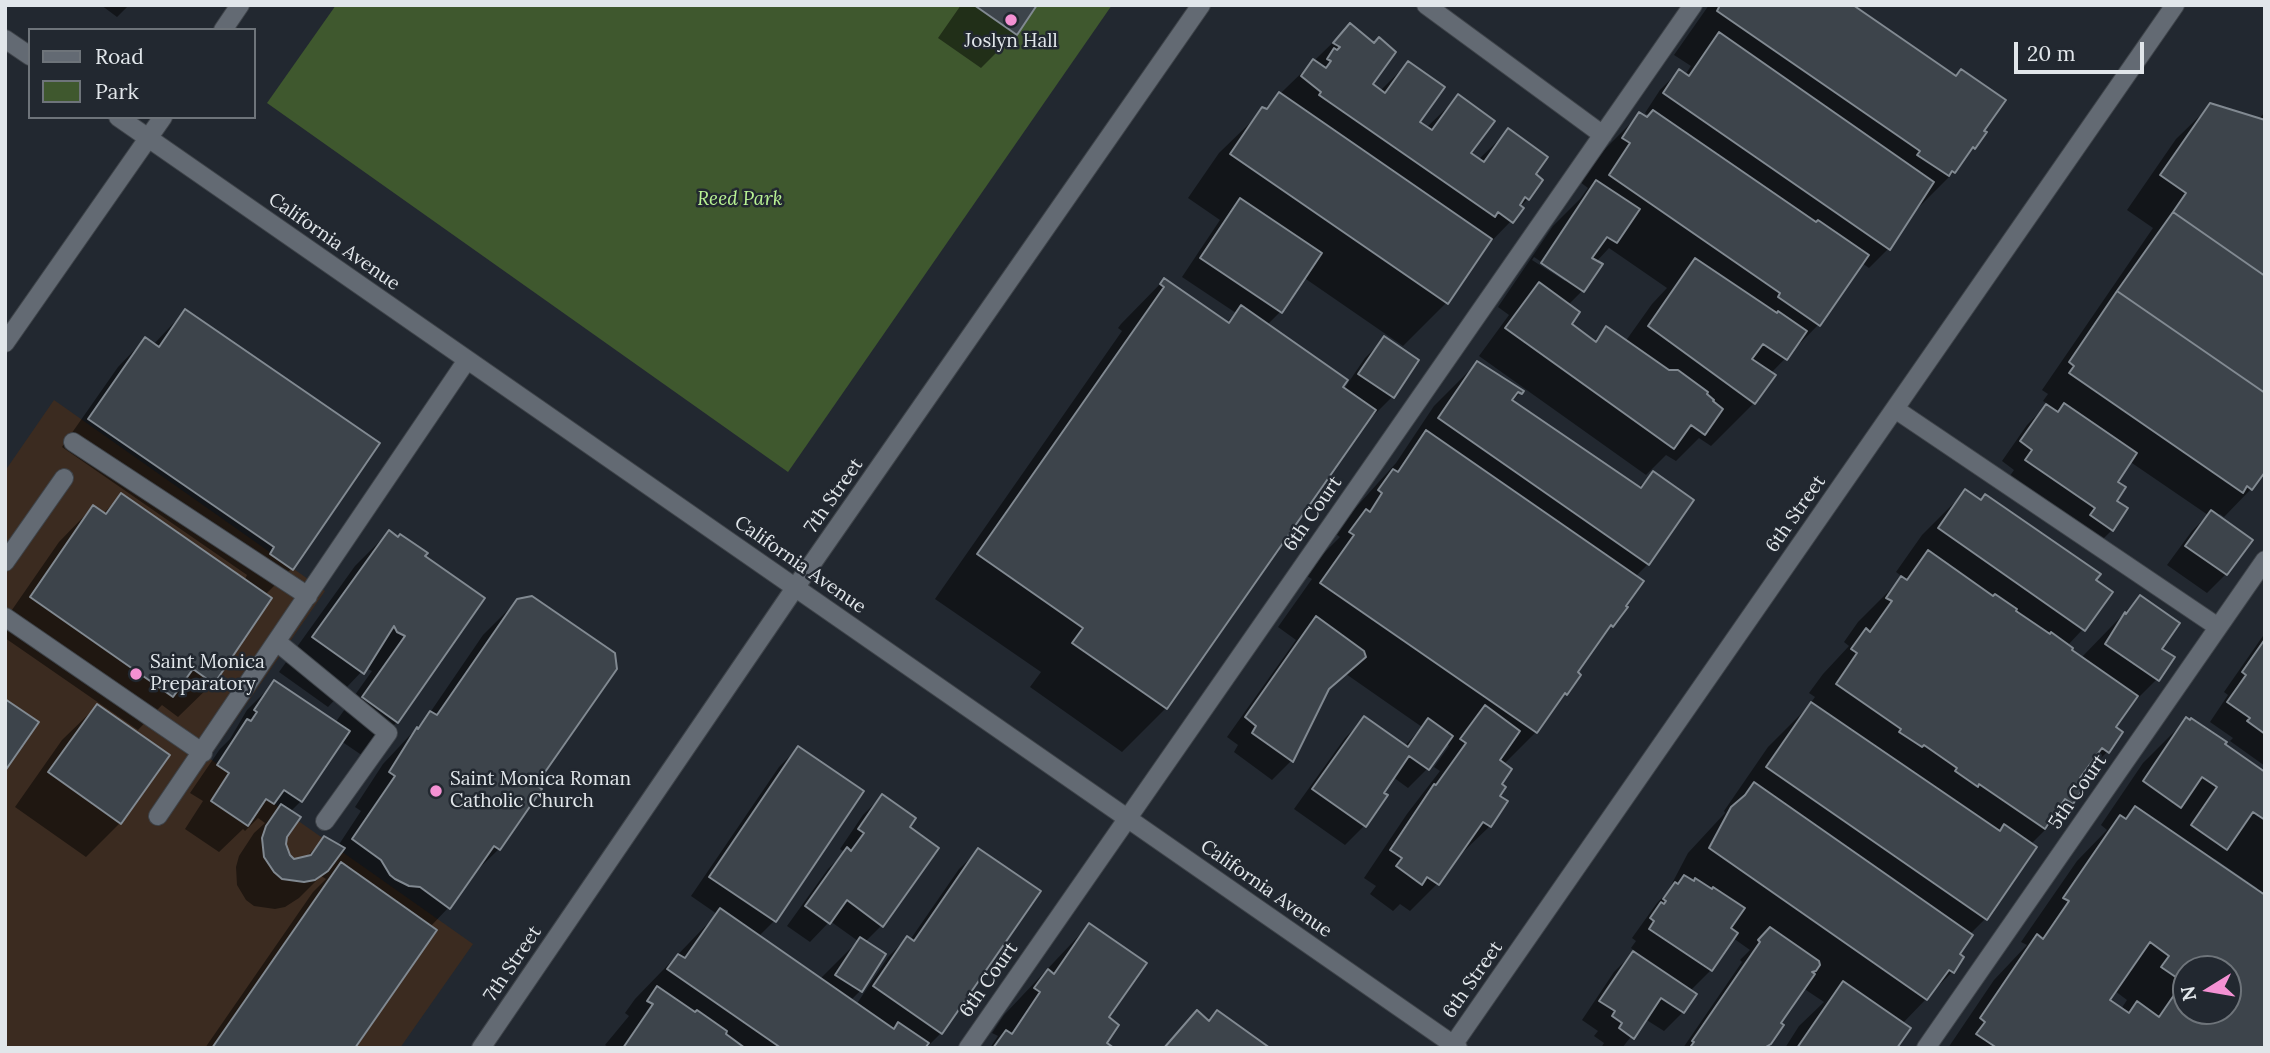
<!DOCTYPE html>
<html>
<head>
<meta charset="utf-8">
<style>
	body { margin:0 }
	#map { position:relative; width:2270px; height:1053px; overflow:hidden; background:#222830; font-family:Lora,serif }
	canvas { display:block }
	.frame { position:absolute; inset:0; border:7px solid #e1e6ea; pointer-events:none }
	.legend { position:absolute; left:28px; top:28px; width:228px; height:91px; box-sizing:border-box; background:#222830; border:2px solid #6e747a; margin:0; padding:9px 12px; list-style:none; font-size:21px; color:#e1e6ea }
	.legend li { display:flex; align-items:center; gap:14px; height:35px }
	.legend b { width:35px; border:2px solid #6e747a }
	.north { position:absolute; left:2172px; top:955px; width:70px; height:70px; box-sizing:border-box; background:#222830; border:2px solid #6e747a; border-radius:50%; rotate:259deg; font-size:19px; font-weight:700; line-height:28px; text-align:center; color:#e1e6ea }
	.north::after { content:''; display:block; margin:auto; width:24px; height:32px; background:#f491d3; clip-path:polygon(50% 0,100% 100%,50% 72%,0 100%) }
	.scale { position:absolute; left:2014px; top:42px; width:130px; height:32px; box-sizing:border-box; border:4px solid #e1e6ea; border-top:0; padding-left:9px; font-size:21px; line-height:24px; white-space:nowrap; color:#e1e6ea; -webkit-text-stroke:5px #222830; paint-order:stroke }
</style>
</head>
<body>
<div id="map">
<canvas width="2270" height="1053"></canvas>
<div class="frame"></div>
<ul class="legend">
<li><b style="height:9px;background:#636a73"></b>Road</li>
<li><b style="height:19px;background:#3f582e"></b>Park</li>
</ul>
<div class="north">N</div>
<div class="scale">20 m</div>
</div>
<script>
const g = document.querySelector('canvas').getContext('2d');
g.lineJoin = 'round';
function paint(path, color) {
  g.fillStyle = color;
  g.fill(path, 'evenodd');
}
function toPath(rows) {
  const path = new Path2D();
  for (const r of rows) {
    path.moveTo(r[0], r[1]);
    for (let i = 2; i < r.length; i += 2) path.lineTo(r[i], r[i + 1]);
  }
  return path;
}
function stroke(path, color, width, dash) {
  g.strokeStyle = color;
  g.lineWidth = width;
  g.lineCap = dash ? 'butt' : 'round';
  g.setLineDash(dash || []);
  g.stroke(path);
}
function drawText(font, color, halo, rows, align = 'center') {
  g.font = font + ' Lora,serif';
  g.lineWidth = 5;
  g.setLineDash([]);
  g.textBaseline = 'middle';
  g.strokeStyle = halo;
  g.fillStyle = color;
  for (const [text, x, y, turn = 0] of rows) {
    g.save();
    g.translate(x, y);
    g.rotate((+turn || 0) * Math.PI / 180);
    g.textAlign = isNaN(turn) ? turn : align;
    if (halo) g.strokeText(text, 0, 0);
    g.fillText(text, 0, 0);
    g.restore();
  }
}
const education = toPath([
	[54,400,325,591,209,758,473,944,400,1048,5,1048,5,471]
]);
const green = toPath([
	[336,5,1112,5,788,472,267,103]
]);
const shadow = toPath([
	[101,5,129,5,117,17],
	[961,5,1035,5,1015,34,981,68,938,38],
	[1709,5,1850,5,1984,133,1954,172,1910,216,1888,249,1869,268,1862,263,1818,325,1770,374,1754,403,1711,446,1699,438,1676,461,1666,455,1646,475,1479,356,1509,315,1498,307,1553,226,1580,199,1588,188,1580,182,1596,158,1639,115,1646,119,1649,116,1645,113,1660,90,1679,71,1685,75,1691,66,1674,55],
	[1609,248,1667,288,1652,304,1625,342,1607,328,1593,342,1569,325,1568,305,1582,291,1600,265,1596,262],
	[1534,257,1567,279,1565,281,1532,260],
	[1351,25,1371,85,1380,91,1408,63,1418,122,1426,128,1458,97,1469,154,1478,160,1509,130,1533,174,1528,199,1520,207,1511,221,1482,251,1446,303,1403,346,1303,277,1280,312,1267,325,1344,389,1365,358,1384,339,1393,396,1373,416,1371,414,1166,708,1122,752,1030,687,1041,672,935,599,1122,331,1118,328,1121,324,1164,280,1226,323,1236,313,1182,277,1220,220,1188,198,1219,153],
	[2211,105,2258,120,2265,112,2265,469,2251,489,2224,517,2220,514,2217,517,2251,540,2226,574,2207,593,2167,565,2192,531,2208,515,2129,461,2115,482,2112,530,2093,549,2007,480,2014,470,2002,461,2027,425,2048,404,2043,401,2048,394,2042,390,2153,228,2127,210,2176,139],
	[185,311,291,569,265,595,213,683,178,717,162,705,138,730,5,638,5,620,59,542,93,507,103,514,121,495,244,581,247,575,62,447,118,367,145,339,153,345],
	[1477,363,1520,393,1511,402,1638,488,1653,473,1648,564,1635,577,1612,626,1599,638,1576,672,1566,693,1536,732,1503,765,1490,826,1462,853,1460,852,1437,884,1410,911,1400,904,1393,911,1370,894,1376,886,1364,878,1407,814,1440,771,1434,767,1449,746,1445,743,1427,769,1408,788,1393,777,1381,793,1386,796,1364,826,1345,845,1294,809,1345,738,1364,719,1404,747,1422,727,1346,674,1326,692,1291,761,1272,780,1234,752,1238,745,1227,737,1296,640,1278,627,1312,579,1307,576,1322,555,1340,537,1336,534,1350,514,1396,463,1434,406],
	[1966,491,2094,580,2083,629,2068,645,2069,650,2081,658,2140,597,2159,649,2157,679,2123,713,2114,727,2107,752,2079,780,2085,784,2072,803,2031,844,1985,919,1970,934,1958,955,1952,972,1902,1024,1894,1048,1785,1048,1799,1026,1824,1002,1803,988,1778,1023,1770,1043,1765,1048,1683,1048,1742,962,1740,960,1750,950,1733,938,1711,970,1690,991,1683,1012,1664,1031,1645,1019,1622,1048,1601,1048,1604,1043,1594,1036,1598,1031,1582,1020,1614,972,1635,951,1631,948,1636,941,1632,938,1657,903,1667,893,1688,853,1725,813,1724,811,1768,747,1807,708,1815,697,1809,693,1823,674,1849,646,1844,642,1858,622,1903,577,1896,572,1922,535],
	[389,532,425,553,397,722,363,756,341,741,301,801,290,812,284,845,289,856,294,860,304,859,325,838,338,846,361,811,355,807,383,764,427,717,483,635,518,600,534,786,499,849,469,878,449,907,430,927,352,1048,205,1048,313,892,326,879,321,876,299,898,285,907,275,909,254,906,246,900,237,885,236,867,239,856,254,833,265,823,258,818,245,831,243,829,219,852,185,829,203,801,190,793,220,749,230,739,247,710,275,682,335,723,372,671,365,668,328,707,279,672,355,566],
	[2265,633,2265,766,2230,741,2233,738,2210,722,2228,695,2224,692],
	[97,706,120,823,86,857,15,807,62,740],
	[2186,720,2265,774,2265,1048,1948,1048,1994,980,2027,945,2021,942,2077,861,2107,830,2101,825,2143,763],
	[2215,859,2257,888,2255,891,2213,861],
	[2186,969,2228,969,2228,1011,2186,1011],
	[2115,991,2127,1000,2121,1009,2108,1001],
	[798,748,774,921,758,937,820,979,858,941,830,921,810,942,787,926,828,869,845,852,840,849,863,815,882,796,907,828,882,925,865,942,883,955,860,991,850,1001,856,1005,888,957,907,938,910,940,959,869,979,850,941,1033,926,1048,610,1048,605,1045,629,1016,625,1013,635,999,717,914,691,896,779,767],
	[1089,925,1107,1018,1105,1043,1111,1048,990,1048,998,1036,992,1033,1004,1015]
]);
const building = toPath([
	[974,5,1037,5,1017,35,974,5],
	[1720,5,1853,5,1956,76,1961,69,2006,100,1984,131,1987,132,1975,149,1973,147,1955,173,1952,171,1949,176,1917,155,1920,151,1717,11,1720,5],
	[1350,23,1374,43,1379,37,1396,52,1373,84,1385,93,1408,61,1445,87,1420,122,1432,130,1458,94,1495,121,1471,153,1484,162,1508,128,1548,157,1536,174,1543,180,1529,200,1525,197,1520,205,1524,208,1513,223,1498,212,1495,217,1319,95,1321,92,1301,76,1313,59,1326,68,1331,61,1327,59,1334,48,1337,50,1340,47,1333,43,1350,23],
	[1719,32,1934,182,1890,250,1663,93,1679,69,1689,76,1719,32],
	[1279,92,1492,239,1448,304,1230,154,1262,107,1267,109,1279,92],
	[2210,103,2265,120,2265,276,2173,212,2186,193,2160,175,2210,103],
	[1653,110,1816,222,1818,220,1869,255,1820,326,1778,297,1780,293,1609,175,1630,143,1622,138,1639,112,1647,117,1653,110],
	[1596,180,1640,209,1617,243,1607,237,1592,258,1603,264,1584,292,1541,263,1596,180],
	[1240,198,1322,253,1282,313,1200,258,1240,198],
	[2173,212,2265,276,2265,393,2117,291,2173,212],
	[1695,258,1777,313,1778,311,1807,331,1787,360,1763,344,1752,359,1776,375,1755,404,1648,326,1695,258],
	[1164,278,1229,323,1241,305,1348,380,1343,387,1376,410,1167,709,1072,643,1083,628,977,554,1164,287,1160,284,1164,278],
	[1539,282,1580,312,1572,324,1596,342,1606,326,1669,370,1678,370,1708,392,1707,394,1714,400,1713,401,1723,409,1705,435,1691,425,1674,449,1505,328,1539,282],
	[2117,291,2265,393,2265,472,2252,490,2247,486,2243,493,2069,373,2074,366,2069,362,2117,291],
	[185,309,380,443,293,570,270,554,274,547,88,419,145,337,159,347,185,309],
	[1384,336,1419,360,1394,398,1358,374,1384,336],
	[1477,361,1524,391,1522,394,1518,392,1512,400,1641,488,1653,471,1694,500,1649,565,1438,418,1477,361],
	[2064,403,2137,453,2118,482,2126,487,2117,501,2128,508,2113,531,2090,515,2095,508,2025,460,2032,450,2020,441,2046,404,2058,412,2064,403],
	[1426,430,1644,581,1626,606,1628,607,1613,627,1611,625,1578,672,1581,675,1567,695,1565,693,1537,733,1320,583,1354,535,1349,532,1366,509,1370,512,1382,493,1378,490,1393,469,1398,472,1426,430],
	[1965,489,1981,500,1985,494,2101,574,2096,580,2113,592,2085,631,1938,528,1965,489],
	[121,493,272,598,214,684,193,669,173,697,30,597,93,505,106,514,121,493],
	[2211,510,2253,540,2227,575,2185,546,2211,510],
	[389,530,398,537,400,534,428,553,425,556,485,598,398,723,362,697,405,636,397,632,394,626,364,674,312,637,389,530],
	[1928,550,1993,596,1995,594,2017,609,2016,611,2050,634,2051,632,2073,648,2072,650,2138,696,2116,727,2123,732,2109,753,2102,748,2080,778,2087,783,2073,804,2065,799,2045,829,1979,784,1978,787,1955,771,1957,768,1924,745,1922,747,1899,732,1901,729,1836,684,1857,653,1851,649,1866,628,1870,632,1892,601,1886,598,1901,576,1907,580,1928,550],
	[2140,595,2180,623,2162,649,2175,657,2159,681,2105,644,2125,612,2126,614,2140,595],
	[532,596,615,653,617,669,536,785,542,789,500,850,494,846,450,909,420,887,409,886,395,879,390,875,381,860,352,839,395,776,389,772,417,727,418,729,430,711,437,715,517,599,532,596],
	[1316,616,1364,651,1366,657,1329,689,1293,762,1252,733,1256,726,1245,717,1316,616],
	[2265,639,2265,734,2247,721,2250,718,2227,702,2246,675,2242,672,2265,639],
	[274,680,350,731,302,802,284,790,274,804,266,799,248,826,211,801,229,773,217,765,247,719,251,721,257,712,254,710,274,680],
	[5,699,39,722,5,771,5,699],
	[1811,702,2000,831,2004,824,2037,847,1987,920,1766,767,1811,702],
	[97,704,170,755,121,824,48,772,97,704],
	[1485,705,1520,731,1500,760,1512,769,1502,784,1506,787,1500,796,1508,801,1491,827,1483,822,1439,885,1427,877,1422,885,1396,866,1402,858,1390,850,1434,784,1436,785,1466,743,1460,739,1485,705],
	[1364,716,1408,747,1428,718,1453,736,1429,770,1409,756,1384,793,1388,795,1366,827,1312,789,1364,716],
	[2186,717,2190,720,2191,718,2227,742,2225,744,2265,772,2265,820,2253,812,2227,850,2191,825,2217,787,2202,777,2181,808,2143,781,2186,717],
	[798,746,864,791,776,922,709,877,798,746],
	[1754,782,1973,935,1960,954,1964,957,1954,973,1949,970,1927,1000,1709,848,1731,807,1745,795,1754,782],
	[882,794,916,818,910,827,939,848,883,927,847,900,830,924,805,906,847,847,851,851,864,833,858,829,882,794],
	[281,804,301,817,287,837,286,844,290,855,294,859,311,855,324,836,345,848,328,871,315,880,304,882,282,879,274,872,264,857,262,838,266,826,281,804],
	[2135,806,2265,895,2265,1048,1997,1048,1976,1034,1985,1022,1980,1018,2037,934,2043,939,2069,901,2063,898,2120,815,2126,819,2135,806],
	[2150,942,2169,956,2161,967,2183,982,2159,1017,2137,1001,2129,1013,2110,1000,2150,942],
	[2186,969,2228,969,2228,1011,2186,1011,2186,969],
	[978,848,1041,891,942,1034,873,986,907,936,914,941,978,848],
	[341,862,437,930,355,1048,212,1048,341,862],
	[1684,875,1694,881,1695,878,1712,889,1713,887,1745,908,1731,928,1738,933,1712,971,1649,929,1654,921,1650,918,1661,902,1664,904,1666,901,1663,899,1675,882,1678,884,1684,875],
	[720,908,894,1029,898,1022,929,1043,925,1048,781,1048,667,969,678,954,685,958,720,908],
	[1089,923,1147,963,1109,1017,1119,1025,1107,1043,1114,1048,993,1048,1006,1030,1012,1034,1040,992,1034,988,1048,969,1054,974,1089,923],
	[1770,927,1819,961,1820,965,1816,971,1812,972,1815,974,1781,1023,1784,1025,1771,1044,1764,1048,1694,1048,1691,1046,1694,1042,1692,1041,1760,942,1758,940,1770,927],
	[860,937,886,954,862,992,835,975,860,937],
	[1633,951,1697,994,1684,1013,1661,998,1634,1039,1619,1028,1622,1023,1612,1016,1615,1011,1599,1001,1633,951],
	[1843,981,1911,1028,1897,1048,1797,1048,1843,981],
	[657,986,695,1012,697,1010,727,1031,726,1034,745,1048,623,1048,653,1004,647,1001,657,986],
	[1197,1010,1209,1021,1217,1010,1270,1048,1164,1048,1197,1010]
]);
const minor = toPath([
	[1426,5,1603,135],
	[223,30,240,5],
	[5,39,30,56],
	[118,117,1458,1048],
	[5,343,163,117],
	[1895,409,2218,627],
	[73,442,308,596],
	[5,562,64,478],
	[5,617,203,753],
	[277,642,388,733,325,821],
	[158,816,467,360],
	[481,1048,795,588,1201,5],
	[968,1048,1693,5],
	[1451,1048,2175,5],
	[1926,1048,2265,560]
]);
const markers = [
	[1011,20,7,"#f491d3"],
	[136,674,7,"#f491d3"],
	[436,791,7,"#f491d3"]
];
const poiNames = [
	["Joslyn Hall",1011,42,"center"],
	["Saint Monica",150,663],
	["Preparatory",150,685],
	["Saint Monica Roman",450,780],
	["Catholic Church",450,802]
];
const parkNames = [
	["Reed Park",740,200]
];
const streetNames = [
	["California Avenue",334,242,35],
	["7th Street",834,496,-55],
	["6th Court",1313,514,-55],
	["6th Street",1796,514,-55],
	["California Avenue",800,565,35],
	["5th Court",2078,792,-55],
	["California Avenue",1266,889,35],
	["7th Street",513,964,-56],
	["6th Court",989,980,-55],
	["6th Street",1473,980,-55]
];
paint(education, '#3b2b20');
paint(green, '#3f582e');
paint(shadow, '#0007');
paint(building, '#3d444b');
stroke(building, '#818991', 2);
stroke(minor, '#3f444a', 20);
stroke(minor, '#636a73', 18);
for (const [x, y, r, color] of markers) {
  const dot = new Path2D();
  dot.arc(x, y, r, 0, 2 * Math.PI);
  g.fillStyle = color;
  g.fill(dot);
  stroke(dot, '#222830', 2.5);
}
drawText('19px', '#e1e6ea', '#222830', poiNames, 'left');
drawText('italic 19px', '#b9f394', '#222830', parkNames);
drawText('19px', '#e1e6ea', '#222830', streetNames);
</script>
</body>
</html>
